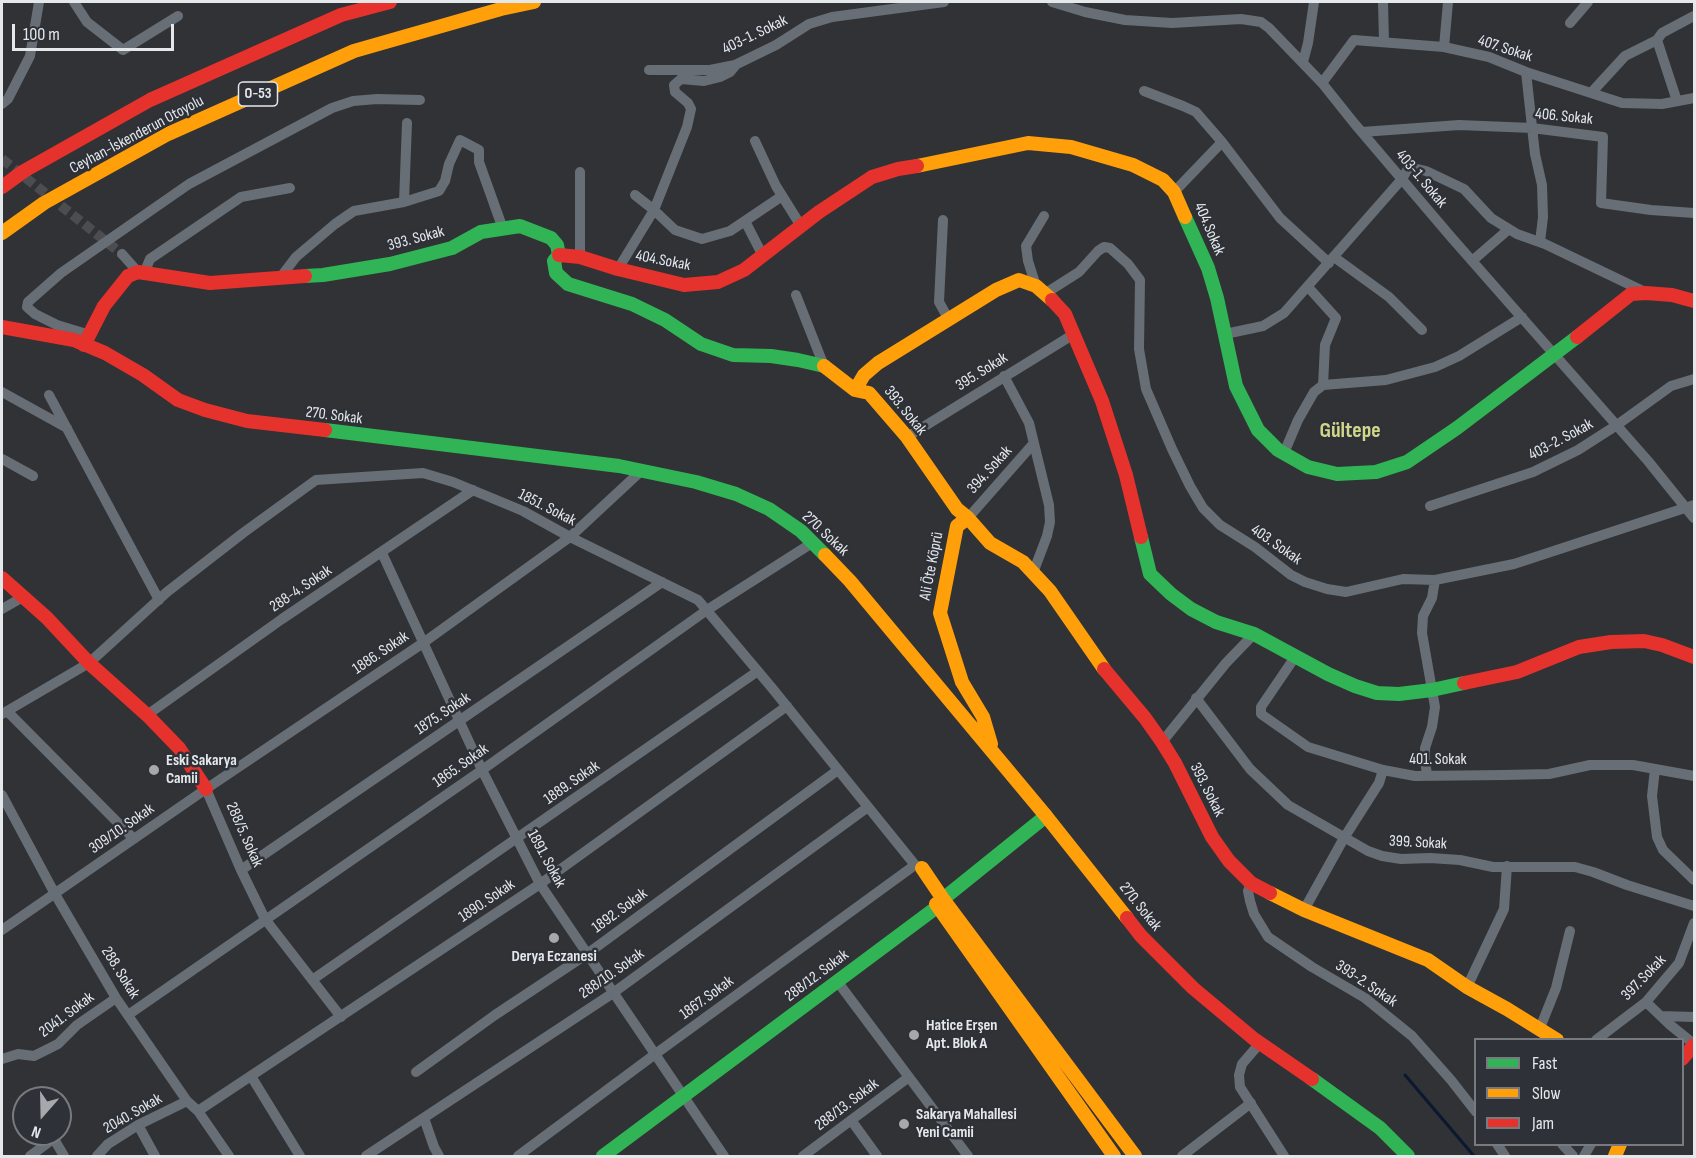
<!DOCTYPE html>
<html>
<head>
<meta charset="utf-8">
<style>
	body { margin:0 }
	#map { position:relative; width:1696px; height:1158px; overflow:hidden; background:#303235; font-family:"Sofia Sans Condensed",sans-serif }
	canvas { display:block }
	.frame { position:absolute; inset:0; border:3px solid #e5e8eb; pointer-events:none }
	.legend { position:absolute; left:1474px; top:1038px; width:210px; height:108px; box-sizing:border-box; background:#2e3137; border:2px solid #777a7f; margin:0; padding:8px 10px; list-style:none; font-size:18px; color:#e5e8eb }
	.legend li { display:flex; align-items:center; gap:12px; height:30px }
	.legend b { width:30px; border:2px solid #777a7f }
	.north { position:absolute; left:12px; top:1086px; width:60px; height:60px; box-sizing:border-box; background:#2e3137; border:2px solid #777a7f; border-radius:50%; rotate:200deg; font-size:16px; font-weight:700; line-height:24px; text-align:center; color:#e5e8eb }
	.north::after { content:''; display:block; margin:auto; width:21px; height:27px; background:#a6a8ab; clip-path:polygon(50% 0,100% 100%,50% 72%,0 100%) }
	.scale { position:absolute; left:12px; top:24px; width:162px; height:27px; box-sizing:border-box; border:3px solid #e5e8eb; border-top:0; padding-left:8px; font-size:18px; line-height:21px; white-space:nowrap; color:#e5e8eb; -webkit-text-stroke:4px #2e3137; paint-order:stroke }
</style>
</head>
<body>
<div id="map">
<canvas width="1696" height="1158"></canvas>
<div class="frame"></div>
<ul class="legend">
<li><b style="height:8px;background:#30b455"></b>Fast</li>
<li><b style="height:8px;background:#ff9f0a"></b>Slow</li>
<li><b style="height:8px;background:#e5322d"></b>Jam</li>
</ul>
<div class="north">N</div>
<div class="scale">100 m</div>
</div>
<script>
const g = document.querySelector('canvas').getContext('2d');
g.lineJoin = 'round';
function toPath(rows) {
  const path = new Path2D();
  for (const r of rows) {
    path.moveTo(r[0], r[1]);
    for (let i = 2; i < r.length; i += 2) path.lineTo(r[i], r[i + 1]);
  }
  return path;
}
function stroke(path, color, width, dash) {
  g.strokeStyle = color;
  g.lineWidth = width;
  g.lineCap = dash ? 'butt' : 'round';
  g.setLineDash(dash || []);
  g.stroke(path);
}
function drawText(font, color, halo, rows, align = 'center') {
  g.font = font + ' "Sofia Sans Condensed",sans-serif';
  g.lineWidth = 5;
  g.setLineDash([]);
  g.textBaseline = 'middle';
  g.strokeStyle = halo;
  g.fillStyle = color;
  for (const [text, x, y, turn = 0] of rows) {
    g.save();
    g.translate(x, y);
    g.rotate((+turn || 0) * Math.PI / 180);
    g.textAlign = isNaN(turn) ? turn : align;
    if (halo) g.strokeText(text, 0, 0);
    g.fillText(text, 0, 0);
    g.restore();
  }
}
const stream = toPath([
	[1405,1075,1474,1156]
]);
const streetTunnel = toPath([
	[2,159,122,254]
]);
const street = toPath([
	[74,2,87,22,123,50,178,16],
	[1052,2,1085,12,1125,20,1172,23,1241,19,1261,22,1269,28,1322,83,1354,123,1451,237,1648,461,1694,518],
	[1383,2,1384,42],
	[1570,23,1588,2],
	[1657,40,1677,101],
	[1444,47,1448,2],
	[1303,62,1308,43,1314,2],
	[649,70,710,70,735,65,776,45,809,24,832,17,944,2],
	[1526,72,1535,154,1542,185,1543,217,1540,242],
	[1322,83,1354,40,1444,47,1489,57,1526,72,1622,103,1662,104,1694,98],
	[1144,91,1183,106,1196,112,1222,142,1280,218,1329,263],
	[1591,93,1625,56,1657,40,1662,33,1694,16],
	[2,104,8,99,30,56,39,2],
	[1362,132,1459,125,1532,128,1603,137,1601,203,1651,210,1694,213],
	[755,141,776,186,801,226],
	[1174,192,1222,142],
	[635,195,654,210,675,230,702,239,730,231,782,196],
	[404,202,407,123],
	[943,220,939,302,949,320],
	[745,221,763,256],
	[122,254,138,272],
	[580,257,580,172],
	[1334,257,1389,297,1422,330],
	[1472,261,1509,229],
	[618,269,654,210,687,127,691,109,688,103,675,92,674,85,681,79,704,81,720,77,730,72,735,66],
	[149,273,147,266,150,259,241,197,290,188],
	[280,278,296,257,335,224,354,211,404,202,439,191,445,181,449,164,460,140,479,150,479,162,503,229],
	[1036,286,1028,261,1026,246,1044,216],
	[1308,287,1336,318,1325,345,1323,385],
	[1046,293,1079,272,1098,251,1104,247,1110,248,1128,264,1140,280,1139,349,1146,389,1172,449,1190,486,1203,508,1220,525,1255,547,1291,575,1305,582,1327,589,1346,592,1403,579,1435,580,1514,564,1694,505],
	[796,295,824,366],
	[1225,334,1263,326,1284,313,1402,179,1409,167,1426,171,1464,189,1491,218,1517,234,1545,244,1643,291],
	[90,335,57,325,35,314,27,307,28,302,61,273,189,184,332,108,353,101,377,99,420,100],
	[1004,376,1029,423,1049,505,1050,522,1047,536,1033,573],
	[2,392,67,428],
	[49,395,159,600],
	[907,437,1074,334],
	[1284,453,1298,420,1314,392,1323,385,1386,380,1435,367,1459,356,1522,317],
	[2,459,33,476],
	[1430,506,1533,472,1578,450,1617,425,1671,386,1694,379],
	[968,518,1034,443],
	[382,553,482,770,540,884,724,1156],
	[2,609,23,597],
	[1295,657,1261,707,1261,714,1308,747,1383,770,1415,776,1504,775,1549,774,1590,765,1633,765,1694,776],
	[1196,698,1250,769,1288,805,1368,851,1382,856,1401,859,1430,858,1460,860,1493,867,1575,867,1593,872,1627,885,1694,906],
	[7,711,134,839],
	[2,714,89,663,167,592,243,533,316,480,423,473,453,482,523,511,570,537,698,600,772,688,915,865,922,868],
	[147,715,282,619,473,490],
	[1162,742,1226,663,1254,634],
	[1655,769,1652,796,1657,837,1663,850,1694,880],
	[1427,775,1425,760,1425,748,1432,727,1435,707,1422,633,1423,616,1432,598,1435,580],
	[206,789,241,870,265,919,341,1017],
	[2,795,55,894,116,998,187,1101,198,1111,229,1156],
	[241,870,662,582],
	[1251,883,1248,891,1250,901,1254,914,1268,937,1312,967,1365,998,1412,1036,1451,1080,1476,1112],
	[1304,910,1344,838,1379,783,1383,770],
	[2,930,206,789,423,643,570,537,641,471],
	[312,980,758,671],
	[837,981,968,1156],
	[1467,987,1504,909,1507,866],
	[1646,1002,1669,1024,1694,1044],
	[128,1015,482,770,707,610,812,543],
	[1661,1016,1694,1017],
	[1540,1028,1556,988,1570,931],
	[1596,1040,1646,1002,1679,963,1694,923],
	[1260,1043,1242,1064,1239,1075,1240,1087,1284,1156],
	[2,1059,18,1054,34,1056,58,1044,77,1025,116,998],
	[416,1072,495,1015,587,954,838,770],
	[251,1076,300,1156],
	[198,1111,540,884,787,706],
	[424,1118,434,1147,439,1156],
	[851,1120,877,1156],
	[138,1125,155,1156],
	[1497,1144,1505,1156],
	[1562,1144,1573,1156],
	[30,1156,49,1142,54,1139,64,1156],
	[97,1156,108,1144,138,1125,187,1101],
	[366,1156,613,993,868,807],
	[518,1156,654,1055,915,865],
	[803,1156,909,1077],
	[1182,1156,1251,1103],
	[1584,1156,1591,1144]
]);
const fast = toPath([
	[1185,217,1208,268,1217,298,1236,386,1258,430,1278,450,1308,467,1337,474,1376,472,1407,462,1457,428,1577,337],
	[305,276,323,275,390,264,452,248,481,232,520,226,551,238,557,245,559,255,554,261,556,273,568,284,632,304,665,320,701,344,733,355,771,356,798,360,824,366],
	[325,430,619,466,696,482,736,494,769,509,801,531,825,555],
	[1141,537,1150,574,1171,594,1191,609,1216,622,1254,634,1328,674,1355,686,1377,693,1399,694,1432,690,1464,683],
	[1312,1079,1380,1128,1408,1156],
	[603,1156,937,907,943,899,1046,816]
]);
const slow = toPath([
	[917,166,1028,143,1071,147,1133,165,1163,180,1174,192,1185,217],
	[2,233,44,203,168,134,354,51,501,9,534,2],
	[824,366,855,390,869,393,907,437,957,509,968,518,990,543,1023,562,1050,591,1104,669],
	[855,390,864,375,878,363,996,290,1019,280,1036,286,1052,300],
	[968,518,957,526,940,613,962,682,983,717,991,744],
	[825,555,850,581,1046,816,1127,918],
	[922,868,943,899,1135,1156],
	[1270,893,1304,910,1428,960,1467,987,1507,1009,1557,1040],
	[936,904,1114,1156],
	[1615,1156,1620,1144]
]);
const jam = toPath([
	[2,187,24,171,150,100,341,15,390,2],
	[559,255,580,257,618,269,684,285,718,282,744,270,819,212,872,177,898,169,917,166],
	[1052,300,1065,314,1102,401,1126,475,1141,537],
	[2,327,74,340,105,353,143,375,178,400,205,410,247,421,325,430],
	[1577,337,1631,294,1646,293,1672,295,1694,301],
	[84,345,104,306,128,276,138,272,210,283,305,276],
	[2,578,47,618,89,663,147,715,179,748,206,789],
	[1104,669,1145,718,1162,742,1175,763,1212,837,1229,861,1251,883,1270,893],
	[1464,683,1517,672,1579,647,1611,642,1644,641,1662,645,1694,657],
	[1127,918,1141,936,1193,988,1254,1039,1312,1079],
	[1682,1059,1694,1045]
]);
const markers = [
	[154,770,6,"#a6a8ab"],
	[554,938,6,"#a6a8ab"],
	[914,1035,6,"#a6a8ab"],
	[904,1124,6,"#a6a8ab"]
];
const shields = [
	[258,94,39]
];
const shieldNames = [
	["O-53",258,94]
];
const streetNames = [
	["403-1. Sokak",755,35,-26],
	["407. Sokak",1505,49,18],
	["406. Sokak",1564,117,6],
	["Ceyhan-İskenderun Otoyolu",137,135,-28],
	["403-1. Sokak",1421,179,50],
	["404.Sokak",1209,229,67],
	["393. Sokak",416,239,-15],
	["404.Sokak",663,261,11],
	["395. Sokak",982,372,-32],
	["393. Sokak",905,411,51],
	["270. Sokak",334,416,7],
	["403-2. Sokak",1561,440,-28],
	["394. Sokak",990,470,-48],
	["1851. Sokak",547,508,27],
	["270. Sokak",825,534,43],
	["403. Sokak",1276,545,35],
	["Ali Öte Köprü",932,566,-79],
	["288-4. Sokak",301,589,-34],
	["1886. Sokak",381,653,-34],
	["1875. Sokak",443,714,-34],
	["401. Sokak",1438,760],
	["1865. Sokak",461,766,-35],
	["1889. Sokak",572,783,-35],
	["393. Sokak",1207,790,63],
	["309/10. Sokak",122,829,-35],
	["288/5. Sokak",244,835,66],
	["399. Sokak",1418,843,3],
	["1891. Sokak",546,859,61],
	["1890. Sokak",487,901,-34],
	["270. Sokak",1140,907,51],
	["1892. Sokak",620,911,-36],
	["288. Sokak",120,973,58],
	["288/10. Sokak",612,974,-35],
	["288/12. Sokak",817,976,-37],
	["397. Sokak",1644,978,-46],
	["393-2. Sokak",1366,984,34],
	["1867. Sokak",707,998,-36],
	["2041. Sokak",67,1015,-37],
	["288/13. Sokak",847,1105,-37],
	["2040. Sokak",133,1114,-30]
];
const poiNames = [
	["Eski Sakarya",166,761],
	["Camii",166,779],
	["Derya Eczanesi",554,957,"center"],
	["Hatice Erşen",926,1026],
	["Apt. Blok A",926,1044],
	["Sakarya Mahallesi",916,1115],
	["Yeni Camii",916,1133]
];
const districtNames = [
	["Gültepe",1350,431]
];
stroke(stream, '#0b1830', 3);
stroke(streetTunnel, '#4b4d50', 10, [10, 5]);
stroke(street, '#686e76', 10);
stroke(fast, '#30b455', 14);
stroke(slow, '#ff9f0a', 14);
stroke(jam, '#e5322d', 14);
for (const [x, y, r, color] of markers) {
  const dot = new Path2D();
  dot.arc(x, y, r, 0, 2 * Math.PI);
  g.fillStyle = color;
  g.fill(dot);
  stroke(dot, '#2e3137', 2);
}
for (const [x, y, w] of shields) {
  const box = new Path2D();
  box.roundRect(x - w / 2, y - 12, w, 24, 4.5);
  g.fillStyle = '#2e3137';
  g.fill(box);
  stroke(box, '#e5e8eb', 1.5);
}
drawText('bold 15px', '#e5e8eb', null, shieldNames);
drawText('16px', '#e5e8eb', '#2e3137', streetNames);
drawText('bold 16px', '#e5e8eb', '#2e3137', poiNames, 'left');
drawText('bold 22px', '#d2d688', '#2e3137', districtNames);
</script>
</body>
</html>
